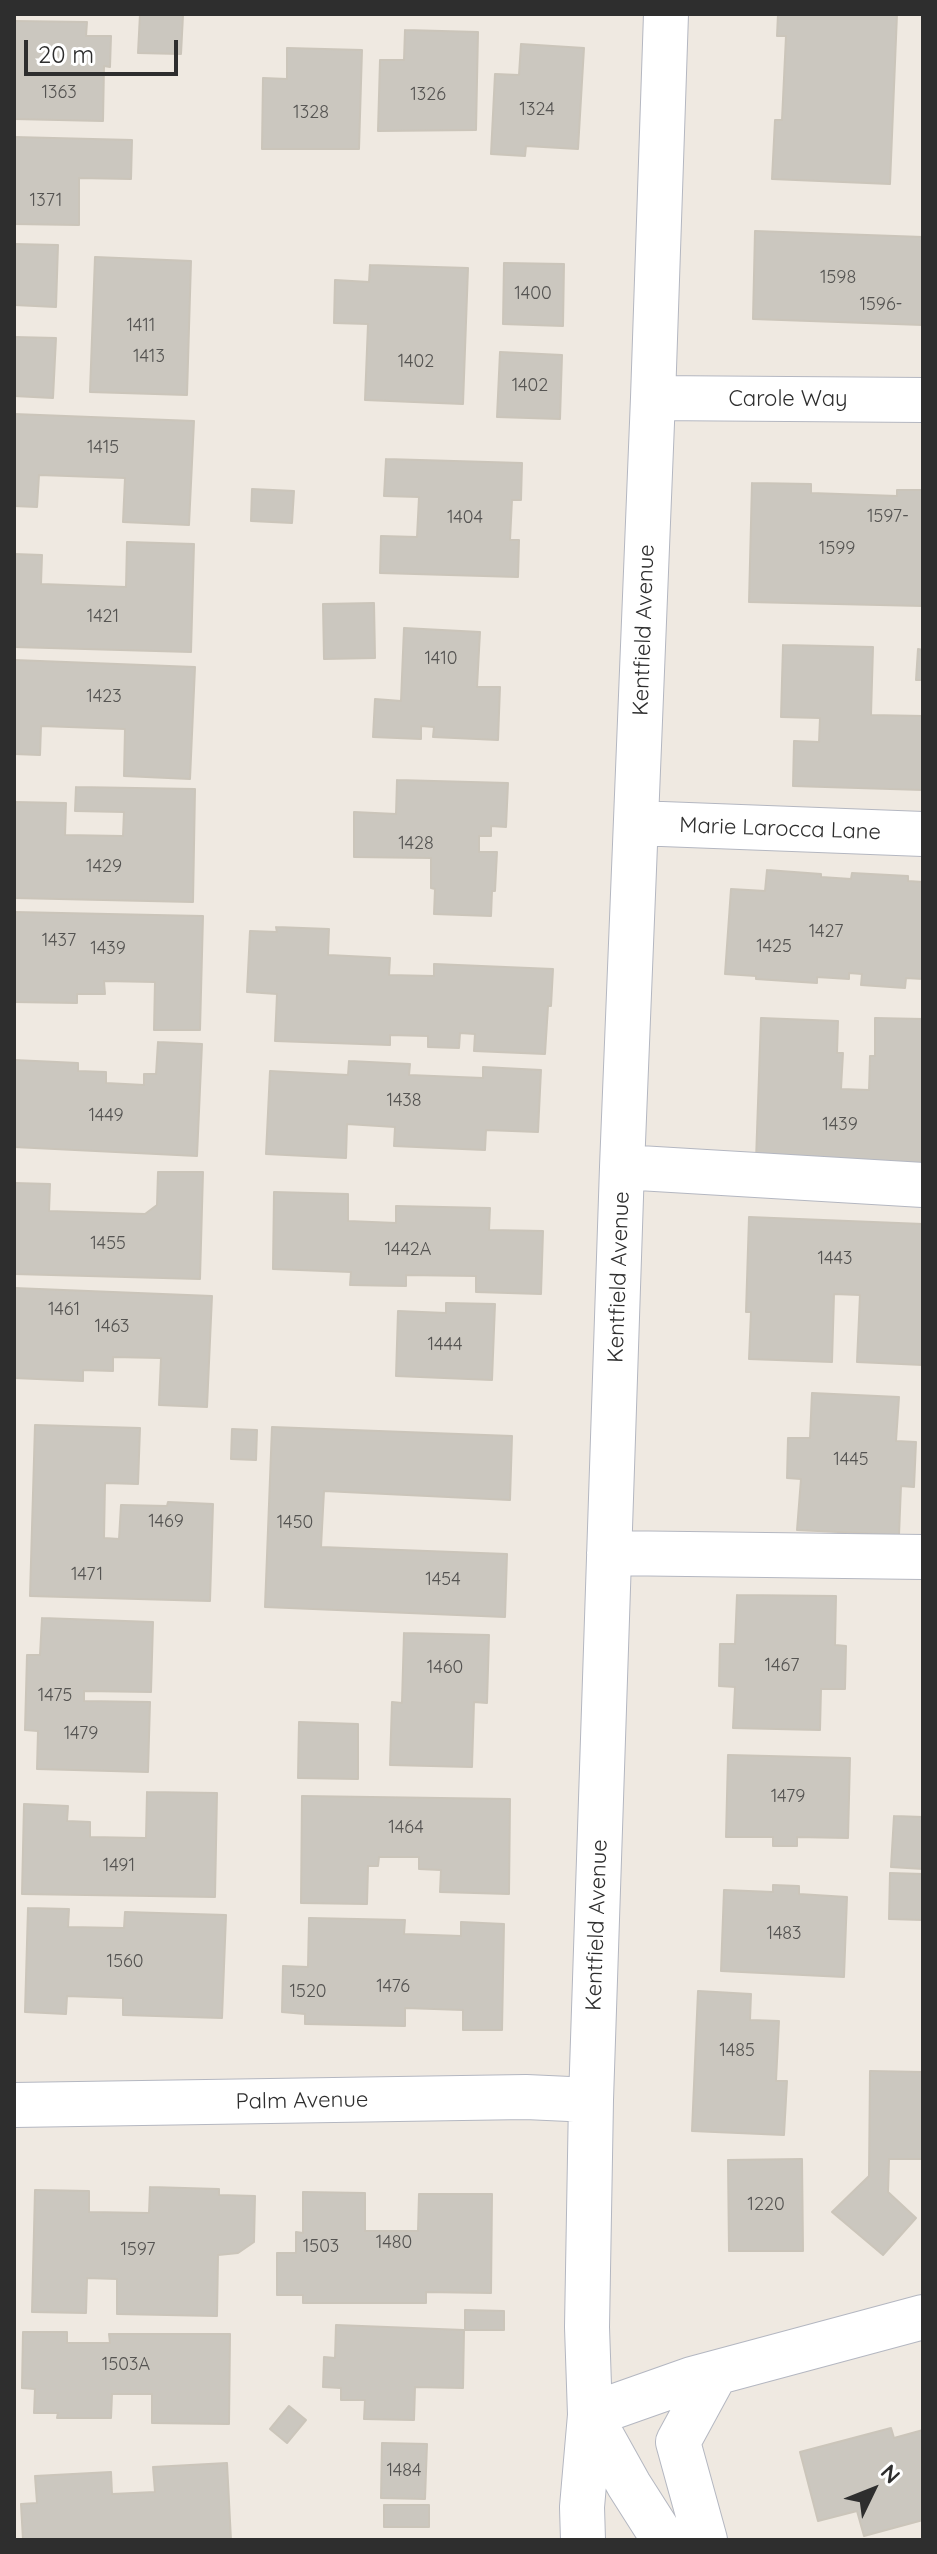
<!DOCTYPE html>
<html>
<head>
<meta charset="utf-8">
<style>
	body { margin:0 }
	#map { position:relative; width:937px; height:2554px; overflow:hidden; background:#efe9e1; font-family:Quicksand,sans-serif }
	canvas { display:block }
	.frame { position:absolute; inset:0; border:16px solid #2e2e2e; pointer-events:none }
	.north { position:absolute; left:833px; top:2450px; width:80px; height:80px; -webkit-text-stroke:6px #fff; paint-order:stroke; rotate:47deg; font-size:22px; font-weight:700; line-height:32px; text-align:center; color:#2e2e2e }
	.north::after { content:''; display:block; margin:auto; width:28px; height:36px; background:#2e2e2e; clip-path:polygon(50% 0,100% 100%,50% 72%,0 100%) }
	.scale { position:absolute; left:24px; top:40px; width:154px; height:36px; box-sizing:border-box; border:4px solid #2e2e2e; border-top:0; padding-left:10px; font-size:24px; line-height:28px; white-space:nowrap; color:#2e2e2e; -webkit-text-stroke:6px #fff; paint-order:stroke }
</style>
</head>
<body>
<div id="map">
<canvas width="937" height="2554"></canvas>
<div class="frame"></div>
<div class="north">N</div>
<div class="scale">20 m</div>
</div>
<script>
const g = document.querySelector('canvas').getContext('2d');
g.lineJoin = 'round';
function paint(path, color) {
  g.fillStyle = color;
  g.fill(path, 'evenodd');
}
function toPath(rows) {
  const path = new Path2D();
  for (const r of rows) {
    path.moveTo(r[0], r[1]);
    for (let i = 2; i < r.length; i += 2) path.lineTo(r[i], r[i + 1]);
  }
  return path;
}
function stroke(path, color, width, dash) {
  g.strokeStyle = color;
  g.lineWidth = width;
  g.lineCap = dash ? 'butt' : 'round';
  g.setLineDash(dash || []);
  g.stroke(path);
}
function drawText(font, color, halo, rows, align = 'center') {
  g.font = font + ' Quicksand,sans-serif';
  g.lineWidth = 7;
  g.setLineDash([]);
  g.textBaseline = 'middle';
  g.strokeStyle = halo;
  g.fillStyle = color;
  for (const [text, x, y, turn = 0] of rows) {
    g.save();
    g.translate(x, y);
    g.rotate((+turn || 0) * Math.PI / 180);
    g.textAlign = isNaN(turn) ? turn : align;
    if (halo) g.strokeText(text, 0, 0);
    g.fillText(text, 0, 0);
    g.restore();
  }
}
const building = toPath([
	[140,14,183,15,181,54,138,53,140,14],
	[778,14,897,14,890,184,772,179,775,120,782,120,786,36,777,36,778,14],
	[14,21,87,22,86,36,111,36,110,67,104,66,103,121,14,119,14,21],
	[405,30,478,32,476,130,378,131,380,60,404,60,405,30],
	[521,44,584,48,578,149,526,146,525,156,491,154,495,74,519,75,521,44],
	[287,48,362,50,359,149,262,149,263,78,287,79,287,48],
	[14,137,132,140,131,179,79,178,79,225,14,224,14,137],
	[755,231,923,237,923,325,753,319,755,231],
	[14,244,58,245,56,307,14,305,14,244],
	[95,257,191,261,187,395,90,392,95,257],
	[504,263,564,264,563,326,503,324,504,263],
	[370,265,468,268,463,404,365,400,368,324,334,323,335,280,369,282,370,265],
	[14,337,56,338,53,398,14,396,14,337],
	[500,352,562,355,560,419,497,417,500,352],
	[14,414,194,421,189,525,123,522,125,478,39,475,37,507,14,506,14,414],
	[386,459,522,463,521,500,512,500,510,540,519,540,518,577,380,573,381,536,417,537,419,497,384,496,386,459],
	[752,483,811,484,811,493,897,496,897,490,923,490,923,606,749,602,752,483],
	[252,489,294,491,292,523,251,521,252,489],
	[127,542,194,544,191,652,14,647,14,554,42,555,41,584,126,587,127,542],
	[374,603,375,658,324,659,323,604,374,603],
	[404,628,480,632,477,687,500,687,498,740,433,737,434,727,421,726,421,739,373,737,375,699,401,701,404,628],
	[783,645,873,647,871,715,923,716,923,790,793,786,794,741,819,742,820,718,781,717,783,645],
	[918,649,923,650,923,680,916,680,918,649],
	[14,660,195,667,190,779,124,776,125,729,41,726,40,755,14,754,14,660],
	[397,780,508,783,506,827,491,826,491,836,479,836,479,852,497,852,495,891,492,891,491,916,434,914,435,889,431,888,431,858,354,857,354,812,396,814,397,780],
	[76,787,195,789,193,902,14,898,14,802,66,803,65,835,123,836,124,812,75,811,76,787],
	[767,870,821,874,821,877,851,879,852,873,908,876,908,881,923,882,923,979,906,978,905,988,861,985,862,974,849,973,849,979,817,977,817,983,756,979,756,976,725,974,731,889,765,891,767,870],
	[14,912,203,916,200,1030,154,1030,155,982,104,981,105,994,77,994,77,1003,14,1002,14,912],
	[276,927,329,929,328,955,390,958,389,975,434,976,434,964,553,969,551,1006,548,1006,545,1054,474,1051,475,1034,460,1033,459,1048,428,1047,428,1036,390,1035,390,1045,275,1041,277,994,247,992,250,931,277,932,276,927],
	[761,1018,838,1021,837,1053,843,1053,841,1089,869,1090,870,1056,875,1056,875,1018,923,1019,923,1166,756,1160,761,1018],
	[158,1042,202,1044,197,1156,14,1147,14,1060,78,1063,78,1071,106,1072,106,1083,144,1085,144,1074,156,1074,158,1042],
	[349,1061,410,1064,409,1075,483,1078,483,1067,541,1070,538,1132,486,1130,485,1150,394,1146,395,1127,347,1124,346,1158,266,1154,270,1071,348,1075,349,1061],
	[158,1172,203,1172,200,1279,14,1274,14,1183,50,1184,49,1211,145,1214,157,1205,158,1172],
	[274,1192,348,1194,348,1221,396,1223,396,1206,490,1208,489,1230,543,1231,541,1294,476,1292,476,1276,406,1275,406,1286,350,1285,351,1272,273,1269,274,1192],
	[749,1217,923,1224,923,1365,857,1362,860,1295,834,1294,832,1362,749,1359,751,1312,746,1312,749,1217],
	[14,1288,212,1296,207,1407,159,1405,161,1358,113,1357,113,1371,83,1370,83,1381,14,1378,14,1288],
	[446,1303,495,1304,492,1380,396,1376,398,1311,446,1313,446,1303],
	[812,1393,899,1397,896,1441,916,1442,914,1487,901,1486,899,1535,797,1530,801,1479,787,1478,788,1438,810,1438,812,1393],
	[35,1425,140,1428,138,1484,105,1483,104,1538,119,1539,121,1505,167,1506,168,1502,213,1504,210,1601,30,1596,35,1425],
	[272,1427,512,1436,510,1500,324,1491,321,1547,507,1554,505,1617,265,1607,272,1427],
	[232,1429,257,1430,256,1460,231,1459,232,1429],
	[737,1595,836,1596,835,1645,846,1646,845,1689,821,1689,820,1730,733,1728,735,1687,719,1686,720,1644,735,1644,737,1595],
	[42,1618,153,1622,151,1692,84,1691,84,1701,150,1702,148,1772,37,1769,38,1731,25,1730,27,1655,40,1655,42,1618],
	[404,1633,489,1635,487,1703,474,1702,472,1767,390,1765,392,1702,402,1703,404,1633],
	[299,1722,358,1724,358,1779,298,1778,299,1722],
	[728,1755,850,1758,848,1838,797,1837,797,1846,773,1846,773,1837,726,1837,728,1755],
	[147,1792,217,1793,215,1897,22,1894,24,1804,68,1806,67,1821,90,1822,90,1837,146,1838,147,1792],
	[302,1796,510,1799,509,1894,440,1892,441,1870,419,1869,419,1857,379,1857,378,1866,368,1866,367,1904,301,1903,302,1796],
	[894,1816,923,1817,923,1869,891,1867,894,1816],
	[890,1873,923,1874,923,1920,889,1919,890,1873],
	[773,1885,799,1886,799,1894,847,1897,844,1977,721,1971,724,1890,773,1892,773,1885],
	[28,1908,69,1909,68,1927,124,1928,125,1912,226,1915,222,2018,123,2015,123,1998,67,1996,66,2014,25,2012,28,1908],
	[309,1918,405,1920,404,1934,461,1936,461,1922,504,1924,502,2030,463,2030,463,2010,405,2008,405,2026,305,2024,305,2014,282,2012,283,1966,308,1967,309,1918],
	[698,1991,751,1994,750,2020,779,2021,776,2081,787,2081,784,2135,692,2131,698,1991],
	[870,2071,923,2072,922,2159,889,2159,888,2192,916,2218,883,2255,832,2212,869,2176,870,2071],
	[802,2159,803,2251,729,2251,728,2160,802,2159],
	[150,2187,219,2189,219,2195,255,2196,254,2242,238,2253,218,2255,217,2316,117,2314,117,2279,87,2278,86,2313,32,2312,35,2190,89,2191,89,2212,149,2213,150,2187],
	[303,2192,365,2193,365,2231,418,2231,419,2194,492,2194,491,2293,426,2292,426,2303,303,2303,303,2295,277,2295,277,2253,296,2253,296,2232,303,2233,303,2192],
	[465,2310,504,2311,504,2330,465,2330,465,2310],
	[336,2325,464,2330,463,2388,415,2387,414,2420,364,2419,365,2400,341,2400,341,2388,323,2387,324,2357,335,2358,336,2325],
	[23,2332,67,2332,67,2343,110,2343,109,2334,230,2334,229,2424,152,2423,152,2394,112,2394,111,2418,57,2418,58,2413,34,2413,35,2389,22,2388,23,2332],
	[289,2406,306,2420,287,2443,270,2429,289,2406],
	[891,2428,894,2438,923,2430,923,2520,864,2536,857,2511,818,2521,800,2452,891,2428],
	[382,2443,427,2444,425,2499,381,2498,382,2443],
	[227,2463,231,2540,23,2540,21,2504,37,2503,35,2476,111,2472,112,2494,155,2492,153,2467,227,2463],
	[384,2505,429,2505,429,2527,384,2527,384,2505]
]);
const minor = toPath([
	[653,398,923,400],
	[636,823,923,834],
	[622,1167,923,1185],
	[609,1553,923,1557],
	[14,2105,526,2097,591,2100],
	[590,2415,692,2379,923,2317],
	[590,2415,629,2485,664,2540],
	[583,2540,582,2507,590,2415,587,2327,591,2100,622,1167,653,398,666,14],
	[705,2540,678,2442,715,2374]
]);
const numberNames = [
	["1363",59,93],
	["1326",428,95],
	["1324",537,110],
	["1328",311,113],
	["1371",46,201],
	["1598",838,278],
	["1400",533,294],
	["1596-",881,305],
	["1411",141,326],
	["1413",149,357],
	["1402",416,362],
	["1402",530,386],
	["1415",103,448],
	["1597-",888,517],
	["1404",465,518],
	["1599",837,549],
	["1421",103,617],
	["1410",441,659],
	["1423",104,697],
	["1428",416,844],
	["1429",104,867],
	["1427",826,932],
	["1437",59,941],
	["1425",774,947],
	["1439",108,949],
	["1438",404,1101],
	["1449",106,1116],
	["1439",840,1125],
	["1455",108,1244],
	["1442A",408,1250],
	["1443",835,1259],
	["1461",64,1310],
	["1463",112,1327],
	["1444",445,1345],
	["1445",851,1460],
	["1469",166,1522],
	["1450",295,1523],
	["1471",87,1575],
	["1454",443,1580],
	["1467",782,1666],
	["1460",445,1668],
	["1475",55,1696],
	["1479",81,1734],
	["1479",788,1797],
	["1464",406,1828],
	["1491",119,1866],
	["1483",784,1934],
	["1560",125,1962],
	["1476",393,1987],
	["1520",308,1992],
	["1485",737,2051],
	["1220",766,2205],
	["1480",394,2243],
	["1503",321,2247],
	["1597",138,2250],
	["1503A",126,2365],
	["1484",404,2471]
];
const streetNames = [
	["Carole Way",788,399],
	["Kentfield Avenue",644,630,-88],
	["Marie Larocca Lane",780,829,2],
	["Kentfield Avenue",619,1277,-88],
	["Kentfield Avenue",597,1925,-88],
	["Palm Avenue",302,2101,-1]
];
paint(building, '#cbc7bf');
stroke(building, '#cbc5ba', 2);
stroke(minor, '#b4b7c1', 46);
stroke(minor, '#fff', 44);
drawText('18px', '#555452', null, numberNames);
drawText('22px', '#2e2e2e', '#fff', streetNames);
</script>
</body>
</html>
